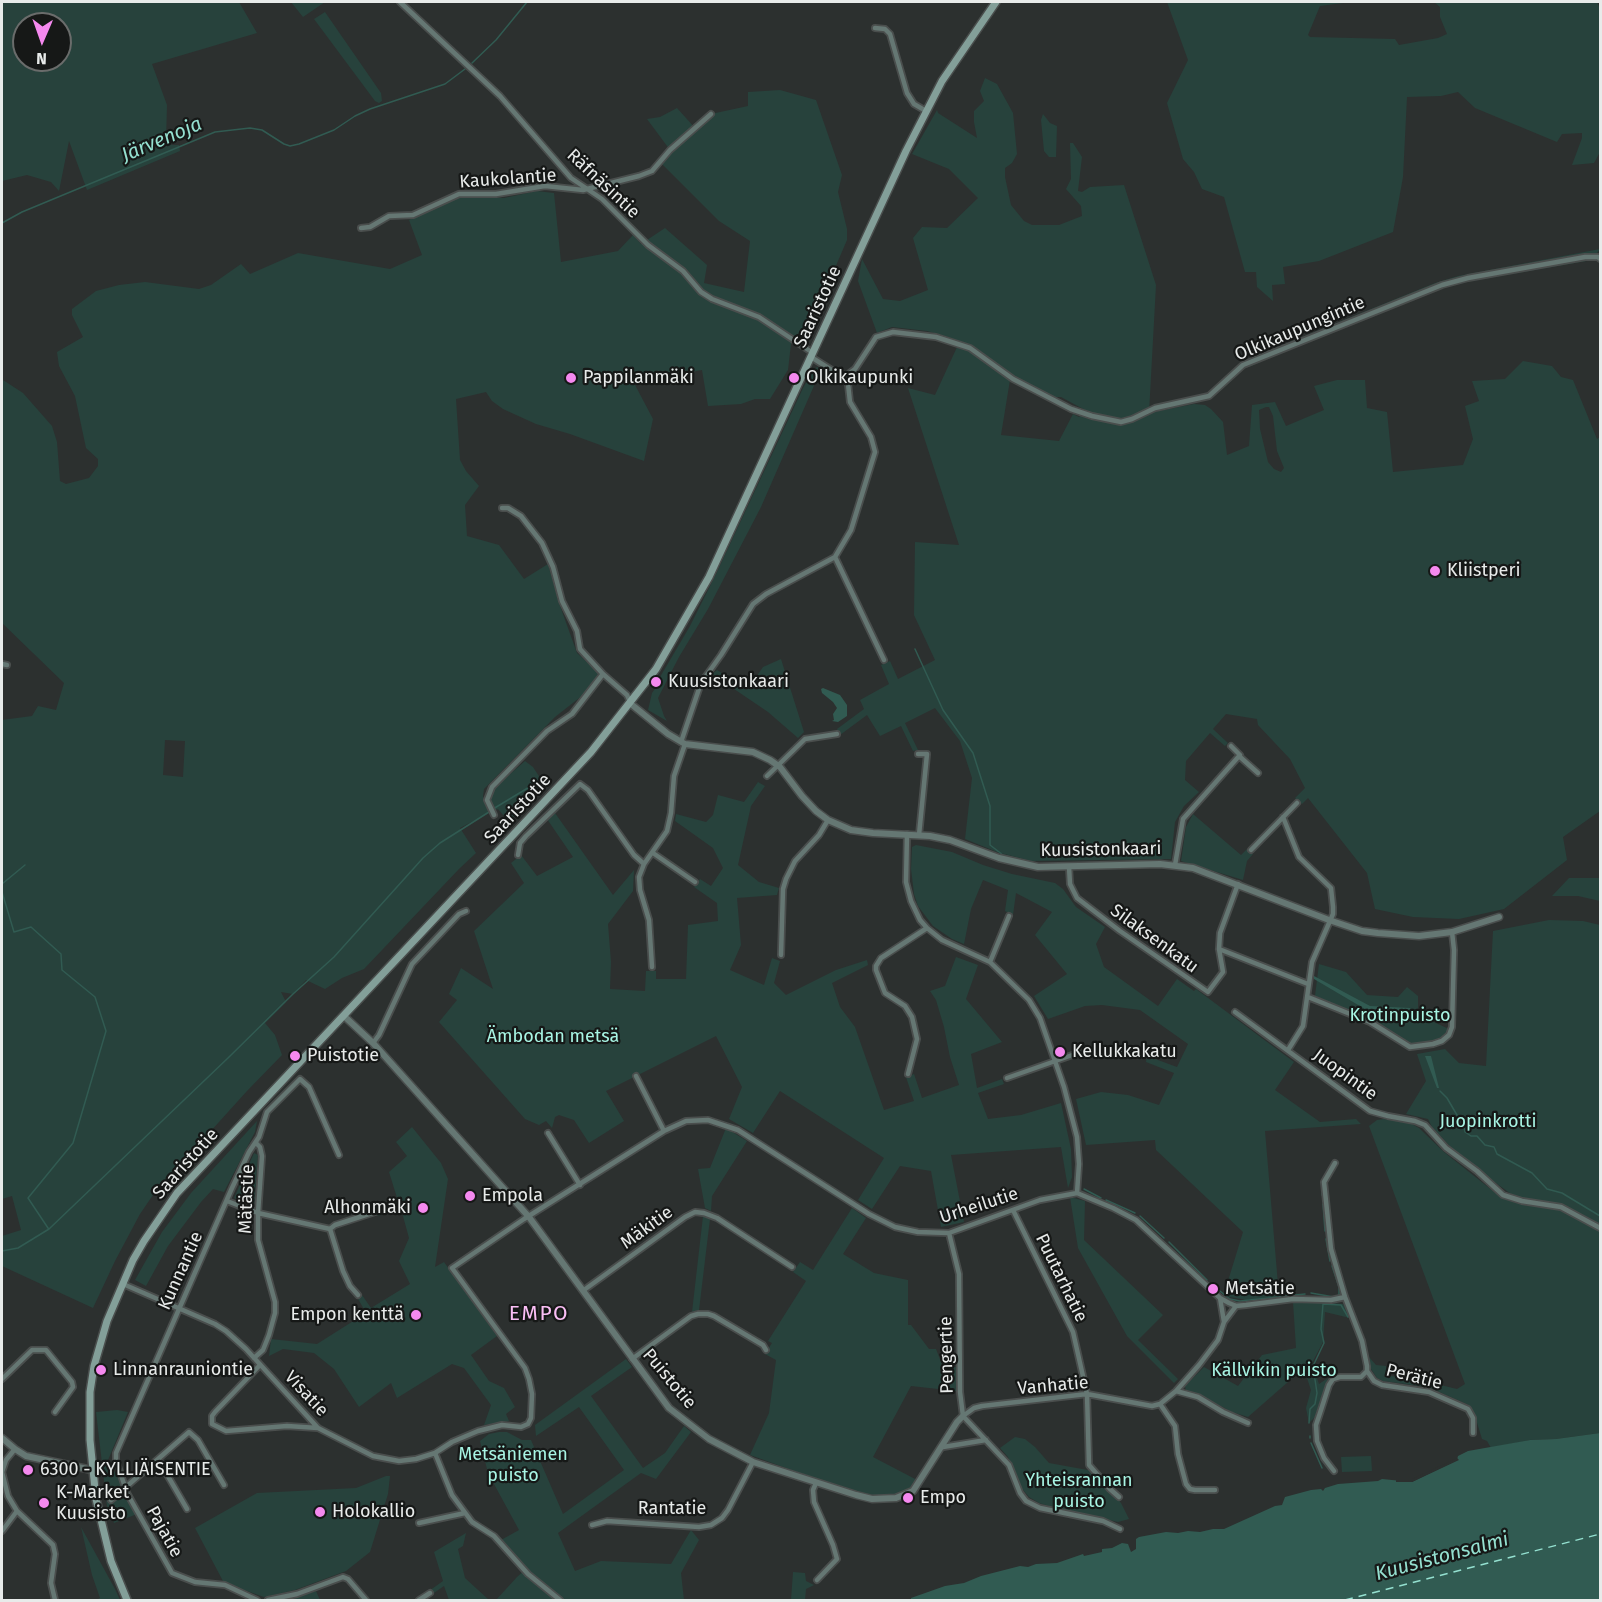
<!DOCTYPE html>
<html>
<head>
<meta charset="utf-8">
<style>
	body { margin:0 }
	#map { position:relative; width:1602px; height:1602px; overflow:hidden; background:#2c302f; font-family:"Fira Sans",sans-serif }
	canvas { display:block }
	.frame { position:absolute; inset:0; border:3px solid #e8ebea; pointer-events:none }
	.north { position:absolute; left:12px; top:12px; width:60px; height:60px; box-sizing:border-box; background:#161817; border:2px solid #6a6c6b; border-radius:50%; rotate:182deg; font-size:16px; font-weight:700; line-height:24px; text-align:center; color:#e8ebea }
	.north::after { content:''; display:block; margin:auto; width:21px; height:27px; background:#f589ef; clip-path:polygon(50% 0,100% 100%,50% 72%,0 100%) }
</style>
</head>
<body>
<div id="map">
<canvas width="1602" height="1602"></canvas>
<div class="frame"></div>
<div class="north">N</div>
</div>
<script>
const g = document.querySelector('canvas').getContext('2d');
g.lineJoin = 'round';
function paint(path, color) {
  g.fillStyle = color;
  g.fill(path, 'evenodd');
}
function toPath(rows) {
  const path = new Path2D();
  for (const r of rows) {
    path.moveTo(r[0], r[1]);
    for (let i = 2; i < r.length; i += 2) path.lineTo(r[i], r[i + 1]);
  }
  return path;
}
function stroke(path, color, width, dash) {
  g.strokeStyle = color;
  g.lineWidth = width;
  g.lineCap = dash ? 'butt' : 'round';
  g.setLineDash(dash || []);
  g.stroke(path);
}
function drawText(font, color, halo, rows, align = 'center') {
  g.font = font + ' "Fira Sans",sans-serif';
  g.lineWidth = 4.5;
  g.setLineDash([]);
  g.textBaseline = 'middle';
  g.strokeStyle = halo;
  g.fillStyle = color;
  for (const [text, x, y, turn = 0] of rows) {
    g.save();
    g.translate(x, y);
    g.rotate((+turn || 0) * Math.PI / 180);
    g.textAlign = isNaN(turn) ? turn : align;
    if (halo) g.strokeText(text, 0, 0);
    g.fillText(text, 0, 0);
    g.restore();
  }
}
const green = toPath([
	[2,2,239,2,257,33,152,64,167,105,166,141,172,145,179,145,180,151,87,190,69,141,59,191,51,182,27,175,2,181],
	[24,24,60,24,60,60,24,60],
	[291,2,325,2,303,17],
	[1167,2,1351,2,1320,6,1308,35,1310,37,1395,39,1399,45,1438,38,1447,34,1440,17,1440,7,1434,2,1597,2,1600,9,1600,152,1594,163,1572,165,1582,138,1582,133,1562,134,1557,142,1475,108,1458,92,1441,96,1407,97,1403,177,1393,232,1319,261,1283,267,1285,284,1272,285,1273,301,1257,287,1256,272,1245,272,1224,197,1202,189,1194,172,1183,159,1167,103,1188,60],
	[325,12,381,93,382,101,379,103,375,101,314,19],
	[985,78,997,84,1013,113,1017,154,1012,163,1005,168,1005,177,1011,205,1024,221,1032,225,1059,225,1082,216,1081,206,1066,189,1071,179,1070,143,1073,143,1082,157,1078,191,1082,192,1090,187,1124,185,1156,285,1149,413,1194,404,1205,405,1211,409,1223,422,1227,455,1249,446,1252,405,1275,402,1286,426,1324,410,1314,386,1337,380,1365,380,1367,408,1387,412,1393,472,1463,465,1473,439,1465,406,1479,401,1472,381,1505,379,1523,361,1552,366,1561,377,1573,380,1597,439,1600,437,1600,811,1563,837,1567,860,1504,909,1459,919,1413,917,1375,909,1367,873,1308,798,1302,804,1295,798,1305,788,1290,759,1258,725,1257,719,1226,714,1213,729,1228,743,1225,746,1210,733,1186,761,1185,780,1199,792,1184,806,1175,822,1171,859,1031,861,997,852,965,839,972,778,960,741,935,708,905,723,918,750,913,751,901,726,880,736,867,715,840,735,837,729,864,709,860,700,889,684,881,665,890,661,898,679,935,660,914,615,915,542,959,545,908,388,935,395,958,345,977,355,1010,380,1001,435,1059,441,1073,414,1079,417,1085,410,1061,397,1055,397,1035,389,1018,380,979,351,948,337,927,331,892,327,877,333,858,281,862,259,883,299,900,301,928,290,913,238,922,227,947,228,978,198,949,169,912,154,937,110,938,113,977,138,974,122,974,111,984,101,980,91],
	[1266,407,1269,407,1273,416,1277,451,1284,468,1281,472,1274,469,1268,462,1260,429,1259,410],
	[780,90,816,100,842,175,838,192,847,229,847,240,823,296,809,319,791,344,788,370,770,399,755,399,741,404,708,406,702,370,634,383,653,419,644,461,570,434,536,424,503,409,492,401,486,392,456,399,460,460,466,471,479,486,465,505,467,536,499,545,524,579,548,564,559,603,577,653,599,673,583,695,555,717,484,789,483,796,489,813,460,828,476,853,459,869,364,969,342,978,325,989,306,980,293,994,281,992,286,1002,265,1023,275,1035,282,1055,247,1091,153,1195,140,1214,115,1261,93,1308,2,1266,2,1236,21,1230,12,1196,2,1199,2,720,32,716,38,706,56,710,64,683,2,623,3,380,23,393,52,426,57,442,60,481,66,484,89,478,98,466,98,459,86,448,75,396,59,366,57,352,83,337,72,315,72,309,96,291,119,285,145,282,199,289,211,285,241,264,250,274,298,253,390,269,422,255,409,220,438,204,455,198,470,196,504,198,537,191,554,193,561,262,618,251,633,235,641,244,665,228,707,265,704,283,744,292,750,241,719,221,660,162,670,150,647,119,660,117,677,108,695,128,711,114,748,106,748,92],
	[165,740,185,741,183,777,163,775],
	[1043,114,1050,123,1057,126,1056,157,1049,157,1044,151,1041,120],
	[1600,249,1592,260,1466,282,1439,289,1289,349,1249,367,1242,358,1248,359,1435,283,1458,276],
	[817,367,829,374,820,372,761,507,708,609,679,657,658,698,664,716,667,721,660,717,648,710,652,693,659,683,660,677,690,626,716,574,803,388,814,369],
	[781,659,804,732,798,738,768,712,712,674,717,670,748,689,763,667],
	[525,761,533,767,544,784,509,822,498,809,494,811,490,803,491,796,493,789],
	[758,782,765,786,751,806,738,865,759,882,779,888,777,895,737,898,741,945,730,970,764,985,772,958,780,961,774,983,786,995,836,970,867,960,868,965,832,983,840,1007,855,1027,884,1110,914,1101,906,1077,914,1074,922,1098,959,1085,950,1057,944,1027,936,1000,930,991,945,986,956,957,978,965,966,999,1002,1042,971,1054,977,1088,1002,1079,1004,1084,978,1093,988,1119,1021,1115,1061,1103,1071,1149,1072,1177,1068,1188,1061,1147,951,1155,964,1222,941,1227,931,1171,900,1166,872,1209,858,1200,884,1158,780,1091,753,1133,729,1119,742,1087,716,1036,606,1091,624,1121,589,1143,574,1120,559,1115,555,1117,552,1128,546,1121,539,1125,525,1119,439,1022,457,1000,449,994,461,968,493,989,474,931,524,883,511,863,516,859,518,851,537,876,573,857,547,819,555,813,613,895,634,870,633,891,608,924,611,962,610,989,645,991,646,971,656,971,656,979,686,979,688,925,718,921,717,903,694,887,700,879,711,886,723,868,713,848,675,821,676,814,706,822,713,815,718,795,744,802],
	[1193,814,1241,855,1247,849,1253,854,1247,861,1243,880,1181,861,1186,827],
	[916,845,952,852,983,865,1012,874,1055,883,1063,889,1076,907,1105,927,1096,944,1104,967,1158,1006,1177,979,1194,991,1196,989,1294,1062,1275,1090,1320,1122,1356,1119,1361,1124,1265,1131,1279,1296,1246,1300,1230,1297,1224,1294,1243,1232,1156,1150,1155,1140,1086,1145,1076,1099,1101,1092,1128,1095,1159,1105,1174,1073,1146,1062,1147,1056,1177,1067,1188,1044,1140,1010,1102,1005,1085,1006,1048,1019,1034,996,1067,974,1035,935,1052,912,1016,893,1013,915,1005,911,1008,890,983,880,971,909,964,944,952,939,933,926,918,906,914,894,911,869,912,847],
	[1569,878,1600,878,1600,901,1578,896,1552,896],
	[1549,920,1583,921,1600,925,1600,1433,1556,1439,1530,1440,1491,1448,1487,1441,1482,1439,1475,1416,1469,1405,1428,1387,1383,1381,1377,1378,1371,1369,1369,1357,1376,1365,1386,1366,1389,1376,1408,1377,1457,1389,1465,1384,1369,1126,1377,1120,1384,1119,1410,1123,1419,1128,1444,1152,1498,1195,1511,1201,1511,1194,1460,1157,1432,1127,1428,1119,1406,1114,1426,1081,1417,1054,1445,1049,1459,1063,1486,1066,1493,931],
	[1319,964,1346,972,1367,995,1398,997,1407,987,1418,996,1418,1015,1449,1029,1442,1037,1433,1042,1414,1045,1404,1042,1371,1020,1315,996],
	[257,1121,255,1132,224,1192,213,1189,201,1202,168,1246,146,1286,135,1280,162,1232,191,1193],
	[412,1127,441,1163,448,1179,435,1267,444,1262,497,1336,471,1355,489,1381,504,1388,515,1407,506,1414,509,1421,484,1425,491,1405,464,1368,452,1364,397,1398,391,1383,359,1407,334,1369,314,1353,283,1349,269,1356,271,1339,317,1344,366,1313,357,1297,362,1295,371,1308,410,1284,399,1261,409,1238,401,1209,378,1216,375,1208,398,1201,389,1172,407,1156,396,1142],
	[726,1128,747,1141,712,1196,711,1211,705,1208,698,1169,710,1168],
	[254,1153,258,1155,254,1206,234,1198],
	[1070,1197,1085,1201,1084,1240,1163,1315,1138,1340,1178,1379,1174,1383,1127,1336,1078,1248],
	[852,1208,866,1218,843,1254,874,1273,908,1280,908,1325,911,1325,929,1349,936,1349,943,1367,956,1367,956,1391,911,1386,873,1457,917,1480,911,1488,891,1496,877,1496,847,1490,750,1455,769,1413,776,1360,765,1354,772,1343,768,1341,806,1281,793,1272,800,1262,813,1270],
	[703,1216,710,1219,699,1310,692,1312],
	[1303,1301,1343,1304,1348,1310,1350,1318,1325,1312,1323,1342,1312,1363,1319,1384,1328,1378,1315,1417,1309,1423,1306,1408,1311,1390,1306,1375,1296,1375,1248,1417,1232,1412,1198,1394,1186,1391,1185,1386,1204,1367,1238,1386,1262,1355,1296,1348,1293,1302],
	[626,1359,632,1367,591,1396,643,1468,665,1453,684,1426,691,1432,656,1479,641,1473,558,1533,575,1571,601,1561,671,1564,691,1530,699,1540,681,1573,684,1600,496,1600,517,1577,527,1568,501,1540,519,1530,488,1473,480,1441,489,1434,499,1432,507,1432,522,1440,531,1440,563,1514,624,1470,579,1407,536,1436,535,1425],
	[117,1410,128,1412,106,1465,108,1469,114,1471,119,1479,125,1495,137,1514,114,1523,107,1506,96,1412],
	[1015,1437,1025,1439,1035,1447,1049,1463,1093,1471,1121,1503,1129,1519,1118,1522,1052,1507,1039,1503,1029,1497,1019,1485,1008,1457,1000,1448],
	[1371,1456,1372,1471,1342,1472,1341,1457],
	[386,1476,390,1476,388,1494,370,1552,346,1571,295,1590,264,1597,224,1583,195,1528,257,1493,356,1488],
	[81,1527,115,1589,120,1600,96,1600,100,1598,92,1575],
	[466,1533,463,1546,458,1549,465,1578,489,1600,449,1600,444,1586,431,1595,429,1591,443,1581,434,1552],
	[793,1572,805,1573,806,1581,814,1585,806,1589,805,1600,791,1600],
	[316,1591,320,1600,285,1600,298,1597]
]);
const water = toPath([
	[823,688,840,695,847,705,847,716,838,722,832,721,834,720,833,714,837,708,833,702,822,693,821,689],
	[1314,976,1370,1006,1410,1008,1414,1017,1410,1018,1407,1015,1397,1013,1370,1012,1314,979],
	[1425,1056,1431,1056,1439,1088,1437,1088],
	[1600,1433,1600,1600,911,1600,911,1598,945,1586,964,1583,981,1576,1020,1566,1028,1567,1036,1564,1057,1563,1083,1554,1084,1556,1102,1552,1102,1549,1112,1548,1122,1543,1128,1544,1131,1552,1136,1549,1136,1539,1139,1537,1166,1532,1178,1533,1188,1531,1200,1532,1213,1529,1224,1529,1275,1506,1282,1505,1285,1497,1311,1490,1321,1489,1323,1491,1325,1488,1338,1484,1378,1481,1382,1479,1412,1482,1457,1460,1458,1456,1468,1451,1530,1440,1556,1439]
]);
const pier = toPath([
	[1457,1458,1459,1460,1412,1482,1396,1482,1396,1479,1412,1479]
]);
const stream = toPath([
	[472,63,496,40,527,2],
	[2,223,22,212,215,132,250,128,262,130,284,144,290,146,299,144,334,130,355,116,370,109,445,84,465,69],
	[915,649,943,710,973,753,990,806,990,845,1003,855,1031,862],
	[493,809,541,780],
	[2,884,25,865],
	[2,892,14,932,31,927,61,954,62,970,95,997,106,1031,73,1143,28,1198,48,1228],
	[1440,1091,1447,1098,1464,1127,1465,1132,1471,1136,1477,1136,1485,1145,1494,1147,1497,1154,1532,1173,1547,1189,1562,1193,1600,1216],
	[1322,1188,1322,1195],
	[1084,1189,1101,1198],
	[1106,1200,1135,1213],
	[1323,1204,1325,1231],
	[1140,1216,1164,1238],
	[1326,1239,1330,1261],
	[1169,1242,1207,1280],
	[2,1251,18,1248,49,1229,228,1058,293,994,334,957,423,858,440,843,489,812],
	[1211,1284,1230,1299,1240,1301,1305,1294],
	[1311,1293,1334,1297,1339,1295,1339,1287,1332,1266],
	[1309,1423,1310,1409,1315,1404,1317,1393,1313,1366,1324,1343,1321,1329,1323,1304,1341,1305,1348,1317],
	[1310,1436,1310,1438],
	[1311,1443,1322,1468]
]);
const ferry = toPath([
	[1345,1600,1600,1534]
]);
const minor = toPath([
	[400,2,500,96,571,178,602,199,648,245,683,271,701,292,712,299,759,317,813,353],
	[875,28,885,29,890,34,907,93,914,104,926,111],
	[361,228,370,227,389,216,413,215,459,194,496,194,545,186,583,190,639,176,652,171,670,150,711,114],
	[811,357,838,374,847,375,855,369,876,337,893,332,936,337,970,348,1013,379,1071,409,1092,416,1121,422,1132,419,1155,408,1209,396,1243,365,1442,285,1468,278,1585,257,1598,257,1600,259],
	[502,508,508,508,521,516,542,543,553,567,562,601,577,631,580,649,603,674,627,695,631,704],
	[835,557,884,660],
	[2,664,7,665],
	[681,742,701,683,721,655,753,604,766,594,835,557,851,530,875,452,871,437,850,402,847,375],
	[918,754,927,754,919,835],
	[1239,756,1258,773],
	[767,776,805,739,837,734],
	[494,815,487,800,492,787,547,731,572,714,603,674],
	[1283,817,1299,857,1331,888,1333,907,1333,914,1312,962,1303,1026,1288,1050],
	[907,834,906,882,911,901,920,920,927,928,942,940,990,962,1029,1000,1040,1018,1064,1087,1077,1137,1079,1164,1077,1193],
	[1251,850,1297,803],
	[653,853,695,882],
	[518,855,520,843,526,836,580,784,588,790,634,855,644,864],
	[1175,865,1183,819,1240,755,1231,746],
	[1069,867,1070,884,1077,898,1120,931,1208,992,1223,972,1219,949,1220,933,1238,884],
	[1219,949,1308,984],
	[781,955,783,889,786,879,795,861,819,835,828,820],
	[990,962,1009,916],
	[652,967,649,920,640,890,639,877,644,864,667,831,671,813,674,776,685,744],
	[1308,997,1370,1022,1410,1047,1433,1044,1442,1041,1449,1035,1452,1027,1454,950,1452,932],
	[1235,1012,1370,1111,1388,1116,1415,1121,1425,1125,1446,1148,1477,1171,1503,1195,1522,1201,1561,1207,1600,1228],
	[373,1043,379,1035,412,964,459,914,466,911],
	[908,1074,917,1039,912,1017,905,1006,885,993,876,970,876,966,881,958,927,928],
	[636,1076,664,1131],
	[1007,1078,1078,1053,1096,1050,1113,1050,1142,1055,1157,1054],
	[548,1133,580,1185],
	[227,1201,258,1213,330,1229,343,1271,350,1286,358,1295],
	[1013,1210,1073,1332,1087,1394,1089,1465,1110,1489,1119,1497],
	[330,1229,335,1225,375,1212],
	[949,1233,959,1274,960,1392,963,1416,1009,1465,1020,1493,1026,1501,1040,1508,1103,1521,1120,1529],
	[123,1284,215,1324,226,1331,246,1349,318,1428,373,1456,399,1461,416,1459,435,1453,452,1442,478,1431,502,1425,521,1427,528,1424,531,1418,532,1394,529,1379,525,1368,452,1268,524,1219,664,1131,686,1121,708,1120,738,1130,869,1214,895,1227,918,1232,949,1233,1040,1200,1077,1193,1113,1208,1136,1220,1220,1298,1229,1303,1236,1306,1246,1305,1293,1299,1331,1300,1345,1297],
	[584,1290,685,1217,695,1212,704,1213,717,1218,792,1267],
	[1224,1322,1236,1306],
	[254,1358,263,1350,269,1335,275,1313,275,1302,258,1240,258,1213,262,1156,260,1147,256,1143],
	[632,1359,691,1316,698,1314,708,1314,714,1316,763,1345,766,1350],
	[260,1365,215,1412,212,1416,212,1424,226,1431,287,1426,318,1428],
	[1367,1371,1374,1381,1382,1385,1429,1392,1468,1409,1473,1418,1473,1433],
	[2,1379,32,1350,46,1350,72,1382,73,1387,55,1412],
	[1176,1391,1198,1397,1223,1412,1248,1423],
	[1160,1404,1175,1426,1178,1454,1186,1484,1190,1489,1195,1490,1215,1490],
	[963,1416,974,1408,982,1406,1087,1394,1152,1406,1160,1404,1176,1391,1199,1365,1218,1340,1224,1322,1220,1298],
	[943,1447,986,1440],
	[435,1453,452,1495,472,1522,494,1536,528,1574,560,1600],
	[158,1459,187,1509],
	[1334,1471,1324,1458,1317,1441,1316,1425,1320,1413,1329,1385,1333,1379,1340,1377,1361,1377,1367,1371,1367,1366,1362,1341,1345,1297,1331,1249,1324,1182,1335,1163],
	[816,1483,813,1490,814,1502,833,1545,837,1559,817,1580],
	[111,1500,189,1432,198,1440,224,1485],
	[17,1511,53,1545,55,1554,51,1583,55,1600],
	[419,1523,465,1513],
	[592,1525,607,1521,699,1527,711,1525,722,1518,728,1510,753,1462],
	[2,1531,17,1511,8,1496,2,1472,6,1460,15,1449],
	[257,1600,225,1585,195,1582,172,1573,127,1493,116,1460,116,1453,232,1188,249,1152,259,1137,267,1112,300,1079,309,1087,339,1155],
	[268,1600,297,1594,343,1577,348,1579,366,1600],
	[419,1600,430,1593]
]);
const tertiary = toPath([
	[631,704,668,734,685,744,753,752,770,760,780,767,802,796,816,811,828,820,851,830,873,833,930,836,950,840,999,858,1038,867,1160,864,1193,868,1329,920,1362,931,1378,933,1419,936,1452,932,1499,917],
	[344,1016,373,1043,529,1217,669,1408,709,1439,753,1462,856,1495,872,1499,896,1498,913,1491,957,1422,963,1416],
	[2,1438,15,1449,26,1456,92,1470]
]);
const secondary = toPath([
	[127,1600,111,1561,96,1499,90,1440,90,1392,94,1366,107,1321,133,1260,144,1241,177,1193,591,752,656,669,709,577,906,151,942,81,996,2]
]);
const markers = [
	[571,378,6,"#f589ef"],
	[794,378,6,"#f589ef"],
	[1435,571,6,"#f589ef"],
	[656,682,6,"#f589ef"],
	[1060,1052,6,"#f589ef"],
	[295,1056,6,"#f589ef"],
	[470,1196,6,"#f589ef"],
	[423,1208,6,"#f589ef"],
	[1213,1289,6,"#f589ef"],
	[416,1315,6,"#f589ef"],
	[101,1370,6,"#f589ef"],
	[28,1470,6,"#f589ef"],
	[908,1498,6,"#f589ef"],
	[44,1503,6,"#f589ef"],
	[320,1512,6,"#f589ef"]
];
const streetNames = [
	["Kaukolantie",508,179,-4],
	["Räfnäsintie",603,184,43],
	["Saaristotie",818,307,-65],
	["Olkikaupungintie",1300,329,-23],
	["Saaristotie",518,809,-47],
	["Kuusistonkaari",1101,850,-1],
	["Silaksenkatu",1154,939,36],
	["Juopintie",1345,1075,36],
	["Saaristotie",186,1164,-48],
	["Mätästie",247,1199,-88],
	["Urheilutie",979,1206,-18],
	["Mäkitie",647,1228,-36],
	["Kunnantie",181,1271,-66],
	["Puutarhatie",1061,1278,64],
	["Pengertie",947,1355,-91],
	["Perätie",1414,1377,14],
	["Puistotie",669,1379,50],
	["Vanhatie",1053,1386,-5],
	["Visatie",306,1394,47],
	["Rantatie",672,1509],
	["Pajatie",164,1532,61]
];
const poiNames = [
	["Pappilanmäki",583,378],
	["Olkikaupunki",806,378],
	["Kliistperi",1447,571],
	["Kuusistonkaari",668,682],
	["Kellukkakatu",1072,1052],
	["Puistotie",307,1056],
	["Empola",482,1196],
	["Alhonmäki",411,1208,"right"],
	["Metsätie",1225,1289],
	["Empon kenttä",404,1315,"right"],
	["Linnanrauniontie",113,1370],
	["6300 - KYLLIÄISENTIE",40,1470],
	["K-Market",56,1493],
	["Kuusisto",56,1514],
	["Empo",920,1498],
	["Holokallio",332,1512]
];
const parkNames = [
	["Krotinpuisto",1400,1016],
	["Ämbodan metsä",553,1037],
	["Juopinkrotti",1488,1122],
	["Källvikin puisto",1274,1371],
	["Metsäniemen",513,1455],
	["puisto",513,1476],
	["Yhteisrannan",1079,1481],
	["puisto",1079,1502]
];
const waterNames = [
	["Järvenoja",162,140,-23],
	["Kuusistonsalmi",1442,1557,-15]
];
const quarterNames = [
	["EMPO",539,1314]
];
paint(green, '#27423c');
paint(water, '#315b52');
paint(pier, '#2c302f');
stroke(stream, '#315b52', 1.5);
stroke(ferry, '#94e0d0', 1.5, [8, 6]);
stroke(minor, '#4a4e4d', 8);
stroke(tertiary, '#4a4e4d', 9);
stroke(secondary, '#4a4e4d', 10);
stroke(minor, '#657773', 4.5);
stroke(tertiary, '#657773', 6);
stroke(secondary, '#839f99', 7);
for (const [x, y, r, color] of markers) {
  const dot = new Path2D();
  dot.arc(x, y, r, 0, 2 * Math.PI);
  g.fillStyle = color;
  g.fill(dot);
  stroke(dot, '#161817', 2);
}
drawText('18px', '#e8ebea', '#161817', streetNames);
drawText('18px', '#e8ebea', '#161817', poiNames, 'left');
drawText('18px', '#a8f5e4', '#161817', parkNames);
drawText('italic 20px', '#94e0d0', '#161817', waterNames);
g.letterSpacing = '1.5px';
drawText('21px', '#fabef5', '#161817', quarterNames);
g.letterSpacing = '0px';
</script>
</body>
</html>
